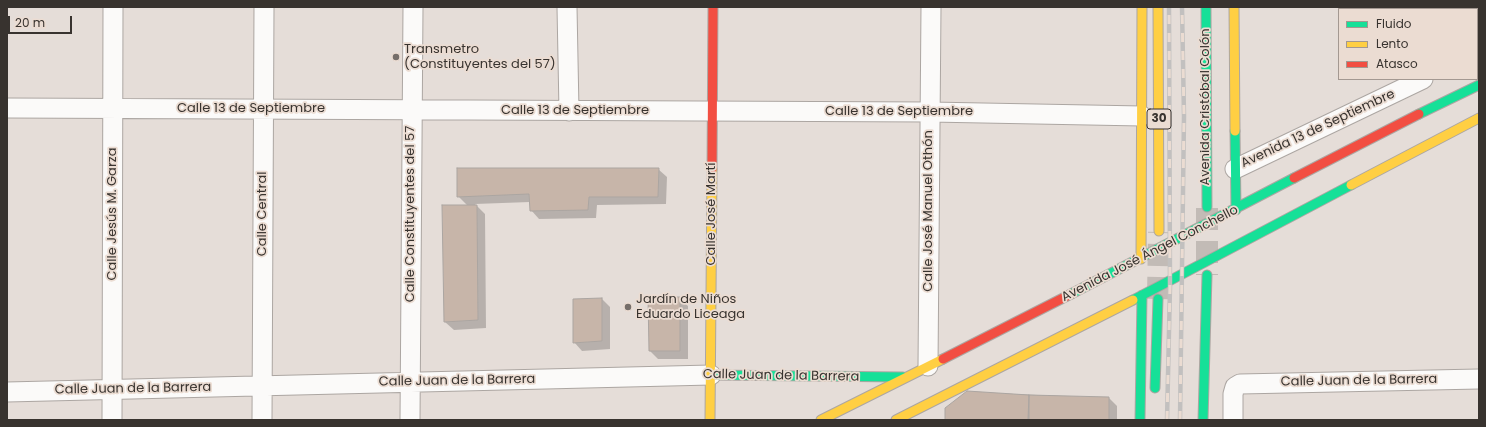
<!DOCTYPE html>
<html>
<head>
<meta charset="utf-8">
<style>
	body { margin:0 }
	#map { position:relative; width:1486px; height:427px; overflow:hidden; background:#e5ddd8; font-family:Poppins,sans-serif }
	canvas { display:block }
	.frame { position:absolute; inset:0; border:8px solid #38332f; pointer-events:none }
	.legend { position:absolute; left:1338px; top:8px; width:140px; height:72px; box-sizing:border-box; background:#ebdcd2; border:1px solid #a39891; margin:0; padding:5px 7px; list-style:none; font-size:12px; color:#38332f }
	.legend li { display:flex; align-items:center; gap:8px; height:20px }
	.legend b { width:20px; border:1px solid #a39891 }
	.scale { position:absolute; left:8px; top:16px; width:64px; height:18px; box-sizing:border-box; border:2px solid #38332f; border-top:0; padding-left:5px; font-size:12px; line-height:14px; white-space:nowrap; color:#38332f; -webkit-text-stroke:3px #ebdcd2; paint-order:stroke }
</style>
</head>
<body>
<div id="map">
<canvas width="1486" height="427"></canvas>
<div class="frame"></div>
<ul class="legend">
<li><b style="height:5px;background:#16e098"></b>Fluido</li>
<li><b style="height:5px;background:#ffcf43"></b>Lento</li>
<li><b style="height:5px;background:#f24e42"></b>Atasco</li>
</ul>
<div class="scale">20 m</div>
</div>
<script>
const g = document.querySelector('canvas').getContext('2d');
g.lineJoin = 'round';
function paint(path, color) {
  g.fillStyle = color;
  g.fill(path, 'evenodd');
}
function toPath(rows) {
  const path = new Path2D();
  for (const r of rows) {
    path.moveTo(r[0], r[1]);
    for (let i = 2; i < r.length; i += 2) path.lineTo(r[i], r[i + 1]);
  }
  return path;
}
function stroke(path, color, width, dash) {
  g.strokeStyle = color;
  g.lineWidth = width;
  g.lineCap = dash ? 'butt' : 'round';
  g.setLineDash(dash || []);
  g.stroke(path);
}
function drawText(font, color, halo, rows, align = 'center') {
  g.font = font + ' Poppins,sans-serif';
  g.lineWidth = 3.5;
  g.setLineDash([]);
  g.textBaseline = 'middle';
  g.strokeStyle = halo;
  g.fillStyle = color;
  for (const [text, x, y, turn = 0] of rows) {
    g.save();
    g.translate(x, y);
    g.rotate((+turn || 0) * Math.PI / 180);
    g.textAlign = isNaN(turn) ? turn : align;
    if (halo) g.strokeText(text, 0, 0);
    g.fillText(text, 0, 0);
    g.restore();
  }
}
const shadow = toPath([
	[658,169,667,177,666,204,597,205,596,218,539,219,531,210,530,202,475,204,485,214,486,328,454,330,445,322,468,206,458,196],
	[679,298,688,306,688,359,658,359,650,351],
	[602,299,610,307,610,349,582,351,574,342],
	[967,392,1109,398,1117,406,1117,420,946,420]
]);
const building = toPath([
	[457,168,659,168,658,197,589,197,588,210,530,211,529,194,457,197,457,168],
	[442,205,477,205,478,320,444,322,442,205],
	[648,297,680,297,680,351,649,351,648,297],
	[602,298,602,341,573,343,573,299,602,298],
	[967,391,1029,395,1028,420,945,420,945,408,967,391],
	[1029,395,1109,397,1109,420,1029,420,1029,395]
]);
const primaryTunnel = toPath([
	[1207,208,1207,275],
	[1158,299,1159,232]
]);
const street = toPath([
	[567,7,569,111],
	[1416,7,1416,9],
	[1477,52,1479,51],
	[7,108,930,112,1142,116],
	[1235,169,1423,79],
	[928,366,931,7],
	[7,392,711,375],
	[112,420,113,7],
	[262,420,264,7],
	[410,420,413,7],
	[1233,420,1233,394,1235,387,1240,384,1479,379]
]);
const fast = toPath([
	[1206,7,1207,207],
	[1419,114,1479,85],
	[1235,131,1236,210],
	[1071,294,1294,178],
	[1133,300,1351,185],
	[711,375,903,377],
	[1155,388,1158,299],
	[1140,420,1142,295],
	[1203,420,1207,275]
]);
const slow = toPath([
	[1158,7,1159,231],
	[1234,7,1235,131],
	[1351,185,1479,118],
	[1141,259,1142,7],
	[710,420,712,169],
	[821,420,943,359],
	[896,420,1133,300]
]);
const jam = toPath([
	[712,169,713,7],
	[1294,178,1419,114],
	[943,359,1071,294]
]);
const rail = toPath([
	[1167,420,1170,287,1169,7],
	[1180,420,1184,116,1182,7]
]);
const markers = [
	[396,57,4,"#756e6a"],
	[628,307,4,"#756e6a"]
];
const shields = [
	[1159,119,24]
];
const shieldNames = [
	["30",1159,119]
];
const poiNames = [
	["Transmetro",404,50],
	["(Constituyentes del 57)",404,65],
	["Jardín de Niños",636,300],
	["Eduardo Liceaga",636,315]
];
const streetNames = [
	["Avenida Cristóbal Colón",1206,107,-90],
	["Calle 13 de Septiembre",251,109],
	["Calle 13 de Septiembre",575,111],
	["Calle 13 de Septiembre",899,112],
	["Avenida 13 de Septiembre",1318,129,-25],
	["Calle José Manuel Othón",929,211,-90],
	["Calle Jesús M. Garza",113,214,-90],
	["Calle Central",263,214,-90],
	["Calle Constituyentes del 57",411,214,-90],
	["Calle José Martí",712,214,-90],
	["Avenida José Ángel Conchello",1150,254,-27],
	["Calle Juan de la Barrera",781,376,1],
	["Calle Juan de la Barrera",457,381,-1],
	["Calle Juan de la Barrera",1359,381,-1],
	["Calle Juan de la Barrera",133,389,-1]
];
paint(shadow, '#0003');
paint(building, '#c7b5a9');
stroke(building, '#aba5a1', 1);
stroke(primaryTunnel, '#c2bbb6', 22, [22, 11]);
stroke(street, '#aca6a2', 21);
stroke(fast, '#aca6a2', 11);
stroke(slow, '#aca6a2', 11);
stroke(jam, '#aca6a2', 11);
stroke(street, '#fbfaf9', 19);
stroke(fast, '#16e098', 9);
stroke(slow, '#ffcf43', 9);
stroke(jam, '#f24e42', 9);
stroke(rail, '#c2c0bf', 4.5);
stroke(rail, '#ebdcd2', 3, [9]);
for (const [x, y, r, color] of markers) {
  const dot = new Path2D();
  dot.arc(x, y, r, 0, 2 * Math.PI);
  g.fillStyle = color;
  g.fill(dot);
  stroke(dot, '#ebdcd2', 1.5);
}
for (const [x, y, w] of shields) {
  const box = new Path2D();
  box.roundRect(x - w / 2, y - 10, w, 20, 3);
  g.fillStyle = '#ebdcd2';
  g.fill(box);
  stroke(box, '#38332f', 1);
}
drawText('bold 12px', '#38332f', null, shieldNames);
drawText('13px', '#38332f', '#ebdcd2', poiNames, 'left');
drawText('13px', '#38332f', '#ebdcd2', streetNames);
</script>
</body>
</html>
